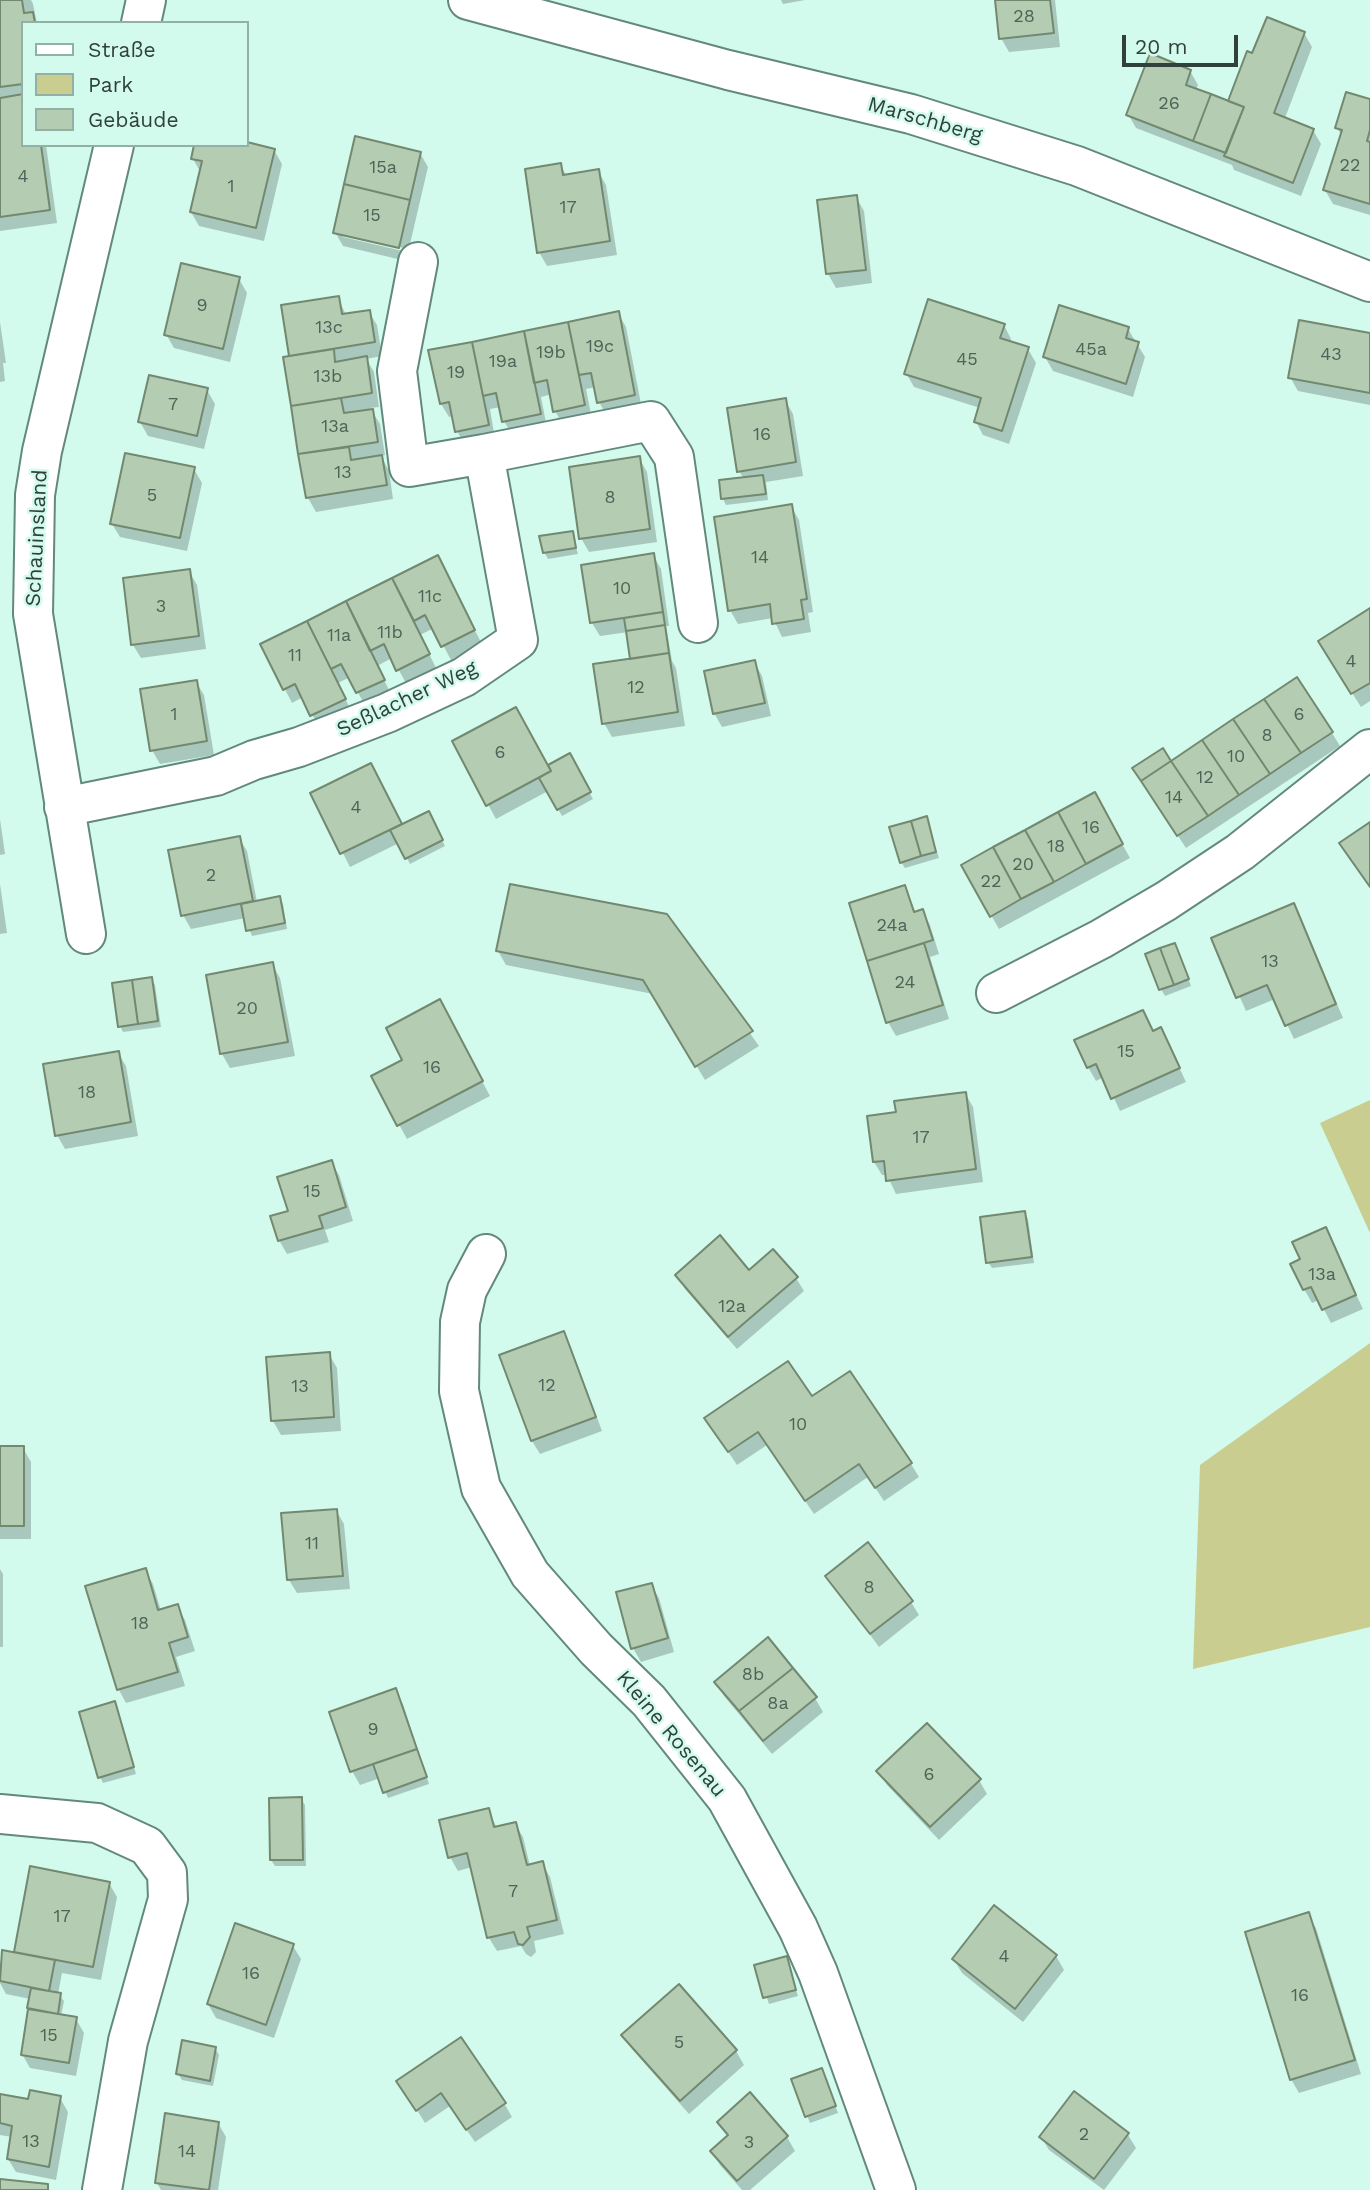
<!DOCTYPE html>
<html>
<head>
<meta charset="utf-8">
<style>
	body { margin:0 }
	#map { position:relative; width:1370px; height:2190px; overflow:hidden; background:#d2fbed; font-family:"Work Sans",sans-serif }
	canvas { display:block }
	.legend { position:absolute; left:21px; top:21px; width:228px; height:126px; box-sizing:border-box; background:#d2fbed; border:2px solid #91b0a6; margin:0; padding:9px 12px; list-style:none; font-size:21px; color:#30403b }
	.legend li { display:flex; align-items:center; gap:14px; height:35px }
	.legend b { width:35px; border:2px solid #91b0a6 }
	.scale { position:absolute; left:1122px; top:35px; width:116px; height:32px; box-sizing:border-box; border:4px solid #30403b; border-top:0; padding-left:9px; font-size:21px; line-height:24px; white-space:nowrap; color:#30403b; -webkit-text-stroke:5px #d2fbed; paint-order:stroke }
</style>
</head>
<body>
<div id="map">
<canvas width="1370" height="2190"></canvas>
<ul class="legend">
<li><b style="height:9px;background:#fff"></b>Straße</li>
<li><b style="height:19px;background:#c9ce90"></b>Park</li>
<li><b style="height:19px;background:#b4ccb1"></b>Gebäude</li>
</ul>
<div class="scale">20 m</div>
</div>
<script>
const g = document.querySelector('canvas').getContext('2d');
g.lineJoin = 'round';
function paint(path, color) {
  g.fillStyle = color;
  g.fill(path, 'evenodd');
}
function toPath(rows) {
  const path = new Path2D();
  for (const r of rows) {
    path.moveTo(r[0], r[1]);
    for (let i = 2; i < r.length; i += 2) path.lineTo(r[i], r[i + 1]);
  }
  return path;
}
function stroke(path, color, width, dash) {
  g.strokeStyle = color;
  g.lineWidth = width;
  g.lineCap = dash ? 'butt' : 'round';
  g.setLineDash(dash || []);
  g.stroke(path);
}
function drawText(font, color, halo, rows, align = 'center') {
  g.font = font + ' "Work Sans",sans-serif';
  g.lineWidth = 5;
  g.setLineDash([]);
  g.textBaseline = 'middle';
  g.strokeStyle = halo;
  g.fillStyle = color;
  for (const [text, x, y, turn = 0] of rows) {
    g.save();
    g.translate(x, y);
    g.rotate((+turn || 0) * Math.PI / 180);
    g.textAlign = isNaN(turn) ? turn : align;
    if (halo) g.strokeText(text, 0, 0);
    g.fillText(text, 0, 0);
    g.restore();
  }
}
const green = toPath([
	[1370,1100,1370,1233,1320,1123],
	[1370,1343,1370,1627,1193,1669,1200,1465]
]);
const shadow = toPath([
	[0,0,31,0,33,4,37,23,23,23,23,145,46,145,57,223,0,231],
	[781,0,805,0,783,4],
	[997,0,1055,0,1060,47,1009,52,1001,38],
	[1304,33,1312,47,1285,118,1313,130,1321,144,1301,196,1234,170,1232,165,1136,128,1128,114,1190,71,1198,85,1196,90,1229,103],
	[1370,101,1370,215,1333,204,1325,190,1342,136,1337,128],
	[247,144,274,150,282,164,264,241,199,226,191,212,201,173,193,159],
	[420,153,428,167,406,261,343,246,335,232],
	[343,233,408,249,407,252,343,237],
	[560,165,567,176,598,171,606,185,617,255,547,266,539,252],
	[856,197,864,211,872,283,836,288,828,274,819,201],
	[239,279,247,293,230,362,174,348,166,334],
	[338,298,346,315,369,312,377,325,382,356,366,359,374,372,379,407,370,408,380,424,385,455,381,456,389,471,393,499,316,512,308,498,285,358,291,358,283,307],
	[618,313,626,327,642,409,607,416,599,402,596,387,586,389,592,419,563,425,555,411,552,394,541,397,547,428,512,435,504,421,501,407,490,409,495,439,465,445,457,431,454,416,449,417,441,404,430,352],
	[0,322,6,363,3,363,5,381,0,382],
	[1004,325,1011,339,1010,343,1028,349,1036,363,1009,444,983,435,976,422,980,408,914,387,906,373],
	[1128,329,1145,357,1133,397,1053,371,1045,357],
	[1370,335,1370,405,1298,391,1290,377],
	[207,390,215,404,204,449,148,436,140,422],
	[785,400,793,414,803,476,766,482,768,500,726,505,723,499,721,482,744,479,739,471],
	[639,458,647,472,657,542,589,552,581,538],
	[194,469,202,483,187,551,120,537,112,524],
	[791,506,799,520,813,612,808,613,811,632,782,637,773,618,738,624,730,610],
	[572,533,578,554,548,559,544,552],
	[653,555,661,569,669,626,666,626,672,661,676,668,685,726,612,737,604,723,632,660,628,632,600,636,592,623],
	[437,558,482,644,451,660,434,628,420,635,436,668,406,683,392,658,377,666,391,694,365,706,350,677,338,683,352,713,320,729,303,697,292,703,262,645],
	[189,571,197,585,206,649,141,658,133,645],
	[1370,610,1370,701,1361,707,1328,655],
	[754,662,762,676,771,716,722,727,714,713],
	[196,682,204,695,214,755,160,764,152,750],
	[1332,733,1340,746,1186,848,1151,795,1171,763],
	[454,742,548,767,569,756,593,799,562,816,548,791,496,819],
	[378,778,402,826,428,813,445,846,410,864,399,843,350,867,313,794],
	[1102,808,1130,858,999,929,963,866],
	[926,818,939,858,905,868,901,862],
	[0,819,5,854,0,855],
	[239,838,247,851,257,902,279,897,283,904,287,929,252,936,245,918,191,929,183,915],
	[0,884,7,933,0,934],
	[905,887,916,913,922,911,930,925,939,954,930,957,949,1019,896,1036,888,1022,851,904],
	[1294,906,1301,919,1343,1018,1294,1039,1275,999,1246,1011,1214,939],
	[666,916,759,1046,705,1080,653,994,506,965,498,951],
	[1178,951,1191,986,1165,996,1161,989],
	[272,964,280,978,295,1056,230,1068,222,1054,208,977],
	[151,979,155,985,161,1027,123,1032,120,1026],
	[1143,1012,1154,1033,1161,1029,1186,1082,1120,1111,1104,1077,1096,1081,1088,1067],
	[447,1015,490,1096,407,1139,373,1077,405,1060],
	[118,1053,126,1066,138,1136,65,1149,57,1135],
	[965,1093,973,1107,983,1182,896,1194,887,1175,882,1175,874,1162,898,1114],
	[331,1162,339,1175,353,1221,325,1230,329,1242,287,1254,279,1240,290,1212],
	[1024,1213,1028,1219,1034,1263,992,1268,988,1262],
	[1325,1229,1363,1309,1331,1323,1319,1300,1312,1303,1304,1289,1302,1260],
	[749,1272,796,1278,804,1291,737,1349,685,1289,677,1275],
	[563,1333,571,1347,602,1431,540,1454,532,1441,501,1356],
	[329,1354,337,1368,341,1431,281,1435,273,1421,268,1358],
	[812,1399,911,1464,919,1477,884,1501,868,1477,814,1514,767,1445,737,1465,715,1432],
	[0,1448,23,1448,31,1462,31,1539,0,1539],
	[336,1510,344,1524,350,1589,297,1593,289,1580],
	[0,1569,3,1574,3,1647,0,1647],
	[145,1570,153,1584,161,1611,177,1606,185,1620,195,1651,176,1657,185,1686,126,1703,119,1690,88,1588],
	[827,1576,911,1602,919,1615,879,1647],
	[651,1585,659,1598,674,1652,641,1662,633,1648],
	[716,1682,815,1698,823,1712,772,1754,724,1696],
	[395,1691,403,1704,429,1784,388,1798,380,1778,360,1785,352,1771],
	[117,1710,136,1774,103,1783,100,1777],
	[879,1772,979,1780,987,1794,939,1840,887,1785],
	[301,1799,305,1805,306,1866,275,1866,271,1860],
	[488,1810,497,1828,515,1824,523,1837,530,1866,542,1863,550,1877,564,1934,534,1941,536,1952,531,1957,526,1954,521,1946,497,1951,489,1938,472,1867,458,1871,450,1857],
	[32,1868,109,1883,117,1897,101,1980,62,1973,58,1994,64,2001,61,2016,76,2019,84,2033,76,2076,30,2068,22,2054,30,1999,6,1994,0,1983,4,1952,15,1954],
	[1308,1915,1316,1928,1361,2074,1299,2093,1291,2079],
	[293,1946,301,1959,274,2038,216,2018,208,2004],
	[1056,1956,1064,1970,1023,2022,962,1973,954,1960],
	[786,1958,798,1996,769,2004,756,1966],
	[678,1987,736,2051,744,2065,689,2114,632,2049,624,2036],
	[215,2048,219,2055,213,2086,182,2080,178,2074],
	[822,2070,838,2113,810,2123,793,2080],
	[399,2081,504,2103,512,2117,475,2142,450,2106,425,2123],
	[0,2096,29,2101,60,2098,68,2112,56,2180,16,2172,8,2159,12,2137,0,2135],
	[719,2122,787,2137,795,2151,750,2190,742,2190,720,2165,712,2151,728,2137],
	[218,2123,226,2137,218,2190,161,2190,157,2183],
	[1128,2135,1136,2148,1104,2190,1049,2150,1041,2137]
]);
const building = toPath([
	[0,0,22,0,24,13,33,12,35,23,23,23,23,84,0,87,0,0],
	[995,0,1050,0,1054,33,999,39,995,0],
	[1267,17,1305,32,1274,113,1314,129,1293,183,1224,156,1244,107,1228,101,1247,51,1252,53,1267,17],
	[1150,53,1191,70,1186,85,1211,94,1193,141,1126,115,1150,53],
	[1346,92,1370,99,1370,130,1367,141,1370,142,1370,204,1323,190,1342,130,1335,128,1346,92],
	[23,94,23,145,41,145,50,210,0,217,0,98,23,94],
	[1211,94,1244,107,1226,153,1193,141,1211,94],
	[355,136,421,152,410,200,344,184,355,136],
	[247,142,275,149,256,228,190,212,202,161,191,159,194,145,247,145,247,142],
	[561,163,563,175,599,169,610,241,537,253,525,169,561,163],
	[344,184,410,200,399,248,333,233,344,184],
	[857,195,866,270,826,274,817,200,857,195],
	[181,263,240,277,223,349,164,335,181,263],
	[339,296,342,314,370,310,375,342,289,356,281,305,339,296],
	[928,299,1005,324,1000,338,1029,347,1002,431,974,422,981,398,904,374,928,299],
	[1059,305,1129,327,1126,338,1139,342,1126,384,1043,357,1059,305],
	[619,311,635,395,597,403,591,373,579,375,568,322,619,311],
	[1299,320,1370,333,1370,393,1288,378,1299,320],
	[568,322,585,405,553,412,547,380,534,383,524,331,568,322],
	[524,331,541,414,502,422,496,393,483,396,472,342,524,331],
	[472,342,489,425,455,432,449,402,440,404,428,350,472,342],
	[334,349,335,362,367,356,372,393,291,406,283,357,334,349],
	[149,375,208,388,197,436,138,422,149,375],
	[341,398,344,413,373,409,378,442,298,454,291,406,341,398],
	[786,398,796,462,737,472,727,408,786,398],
	[349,447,351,460,382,455,387,485,306,498,298,454,349,447],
	[125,453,195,467,180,538,110,524,125,453],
	[640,456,650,529,579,539,569,467,640,456],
	[763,475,766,494,721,499,719,480,763,475],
	[792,504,807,599,801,600,804,619,772,624,770,604,728,611,714,517,792,504],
	[573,531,576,548,543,553,539,536,573,531],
	[654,553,663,612,590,623,581,565,654,553],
	[438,555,475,630,441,647,425,615,414,621,392,578,438,555],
	[190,569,199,636,131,645,123,578,190,569],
	[392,578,430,654,396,671,384,644,370,651,346,601,392,578],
	[346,601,385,680,356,693,341,664,331,669,307,621,346,601],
	[1370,608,1370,683,1351,694,1318,641,1370,608],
	[663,612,665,625,626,631,624,618,663,612],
	[307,621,346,699,310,716,295,684,283,690,260,644,307,621],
	[665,625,669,653,630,659,626,631,665,625],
	[669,653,678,712,602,724,593,664,669,653],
	[755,660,765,703,713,714,704,671,755,660],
	[1297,677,1333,732,1301,753,1264,699,1297,677],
	[197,680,207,741,150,751,140,689,197,680],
	[1264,699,1301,753,1270,774,1233,719,1264,699],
	[516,707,551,771,486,806,452,741,516,707],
	[1233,719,1270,774,1239,795,1202,740,1233,719],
	[1202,740,1239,795,1208,816,1171,761,1202,740],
	[1163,748,1171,761,1141,781,1132,768,1163,748],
	[570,753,591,792,557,810,539,778,551,771,548,765,570,753],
	[1171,761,1208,816,1177,836,1141,781,1171,761],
	[371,763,402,824,340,854,310,793,371,763],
	[1095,792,1123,844,1086,864,1058,812,1095,792],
	[429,811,443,840,405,859,390,830,429,811],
	[1058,812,1086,864,1054,882,1025,830,1058,812],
	[927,816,936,852,921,856,911,821,927,816],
	[911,821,921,856,900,863,889,827,911,821],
	[1370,822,1370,887,1339,843,1370,822],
	[1025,830,1054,882,1021,899,993,847,1025,830],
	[240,836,253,901,181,916,168,850,240,836],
	[993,847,1021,899,990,917,961,865,993,847],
	[510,884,667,914,753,1031,695,1067,643,980,496,951,510,884],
	[905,885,914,912,923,909,933,940,867,961,849,903,905,885],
	[280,896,285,923,246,931,241,904,280,896],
	[1294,903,1336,1004,1285,1026,1267,985,1236,998,1211,938,1294,903],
	[924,943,943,1005,886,1023,867,961,924,943],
	[1175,943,1189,979,1174,985,1160,948,1175,943],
	[1160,948,1174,985,1159,990,1145,954,1160,948],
	[273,962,288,1042,220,1054,206,975,273,962],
	[152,977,158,1021,138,1024,132,980,152,977],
	[132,980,138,1024,118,1027,112,983,132,980],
	[440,999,483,1081,397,1126,371,1076,402,1060,386,1028,440,999],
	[1143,1010,1153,1031,1161,1027,1180,1068,1111,1099,1096,1064,1087,1068,1074,1040,1143,1010],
	[119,1051,131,1122,55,1136,43,1064,119,1051],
	[966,1092,976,1169,886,1181,884,1161,873,1162,867,1116,896,1112,894,1101,966,1092],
	[332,1160,346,1207,319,1216,323,1228,278,1241,270,1216,288,1211,277,1177,332,1160],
	[1025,1211,1032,1257,986,1263,980,1217,1025,1211],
	[1326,1227,1356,1295,1322,1310,1311,1287,1303,1290,1290,1264,1300,1259,1292,1242,1326,1227],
	[720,1235,749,1270,773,1249,798,1277,728,1337,675,1275,720,1235],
	[564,1331,596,1417,531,1441,499,1355,564,1331],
	[330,1352,334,1417,271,1421,266,1357,330,1352],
	[788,1361,812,1396,850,1371,912,1463,875,1488,859,1464,805,1501,758,1432,728,1452,704,1418,788,1361],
	[0,1446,24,1446,24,1526,0,1526,0,1446],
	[337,1509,343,1576,287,1580,281,1513,337,1509],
	[868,1542,913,1601,870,1634,825,1576,868,1542],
	[146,1568,158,1610,178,1604,188,1637,169,1643,178,1672,117,1690,85,1586,146,1568],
	[652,1583,668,1638,631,1649,616,1592,652,1583],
	[768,1637,793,1668,739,1711,714,1682,768,1637],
	[793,1668,817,1697,763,1741,739,1711,793,1668],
	[396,1688,417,1749,350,1772,329,1712,396,1688],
	[115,1701,134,1767,98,1778,79,1712,115,1701],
	[927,1723,981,1779,930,1827,876,1771,927,1723],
	[417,1749,427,1777,383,1793,373,1764,417,1749],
	[302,1797,303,1860,270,1860,269,1798,302,1797],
	[489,1808,494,1827,516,1822,527,1865,543,1861,557,1920,527,1927,530,1937,523,1945,518,1944,514,1932,487,1938,467,1853,448,1858,439,1820,489,1808],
	[30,1866,110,1882,93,1967,14,1952,30,1866],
	[994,1905,1057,1955,1015,2009,952,1959,994,1905],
	[1309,1912,1355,2060,1290,2080,1245,1932,1309,1912],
	[235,1923,294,1944,266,2025,207,2004,235,1923],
	[2,1950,55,1960,49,1991,0,1981,2,1950],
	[787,1956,796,1990,763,1998,754,1965,787,1956],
	[679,1984,737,2050,680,2101,621,2035,679,1984],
	[31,1988,61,1993,58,2014,27,2008,31,1988],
	[28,2009,77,2017,69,2063,21,2055,28,2009],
	[461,2037,506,2103,466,2130,441,2093,416,2111,396,2081,461,2037],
	[182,2040,216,2047,210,2081,176,2074,182,2040],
	[822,2068,836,2106,805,2117,791,2079,822,2068],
	[30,2090,61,2096,49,2167,7,2159,12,2126,0,2123,0,2094,28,2099,30,2090],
	[1074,2091,1129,2133,1094,2179,1039,2137,1074,2091],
	[750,2092,788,2136,737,2181,710,2151,728,2135,717,2122,750,2092],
	[165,2113,219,2122,209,2190,155,2183,165,2113],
	[0,2179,48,2184,48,2190,0,2190,0,2179]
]);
const street = toPath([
	[468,0,728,70,911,114,1077,166,1370,282],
	[141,23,146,0],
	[418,262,397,371,409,467,484,454],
	[64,807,216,776,254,760,299,747,387,713,464,677,518,640,484,454,651,421,674,457,698,623],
	[86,934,33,614,35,495,42,451,114,145],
	[996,993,1101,939,1166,901,1240,852,1370,749],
	[486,1254,467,1290,460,1322,459,1391,481,1488,530,1574,596,1649,649,1701,727,1799,798,1928,818,1973,896,2190],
	[0,1814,97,1823,147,1846,167,1873,168,1899,128,2041,102,2190]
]);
const numberNames = [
	["28",1024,17],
	["26",1169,104],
	["22",1350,166],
	["15a",383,168],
	["4",23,177],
	["1",231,187],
	["17",568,208],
	["15",372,216],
	["9",202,306],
	["13c",329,328],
	["19c",600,347],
	["45a",1091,350],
	["19b",551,353],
	["43",1331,355],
	["45",967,360],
	["19a",503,362],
	["19",456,373],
	["13b",328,377],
	["7",173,405],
	["13a",335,427],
	["16",762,435],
	["13",343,473],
	["5",152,496],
	["8",610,498],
	["14",760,558],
	["10",622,589],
	["11c",430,597],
	["3",161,607],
	["11b",390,633],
	["11a",339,636],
	["11",295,656],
	["4",1351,662],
	["12",636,688],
	["1",174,715],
	["6",1299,715],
	["8",1267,736],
	["6",500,753],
	["10",1236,757],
	["12",1205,778],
	["14",1174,798],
	["4",356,808],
	["16",1091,828],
	["18",1056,847],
	["20",1023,865],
	["2",211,876],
	["22",991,882],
	["24a",892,926],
	["13",1270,962],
	["24",905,983],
	["20",247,1009],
	["15",1126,1052],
	["16",432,1068],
	["18",87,1093],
	["17",921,1138],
	["15",312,1192],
	["13a",1322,1275],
	["12a",732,1307],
	["12",547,1386],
	["13",300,1387],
	["10",798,1425],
	["11",312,1544],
	["8",869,1588],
	["18",140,1624],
	["8b",753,1675],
	["8a",778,1704],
	["9",373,1730],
	["6",929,1775],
	["7",513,1892],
	["17",62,1917],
	["4",1004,1957],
	["16",251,1974],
	["16",1300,1996],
	["15",49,2036],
	["5",679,2043],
	["2",1084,2135],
	["13",31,2142],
	["3",749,2143],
	["14",187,2152]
];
const streetNames = [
	["Marschberg",925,120,16],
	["Schauinsland",37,538,-87],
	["Seßlacher Weg",407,699,-25],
	["Kleine Rosenau",671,1734,50]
];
paint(green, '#c9ce90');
paint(shadow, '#0003');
paint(building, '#b4ccb1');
stroke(building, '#72886f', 2);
stroke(street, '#63887c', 42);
stroke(street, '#fff', 38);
drawText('18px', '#516358', null, numberNames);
drawText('21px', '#30403b', '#d2fbed', streetNames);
</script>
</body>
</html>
